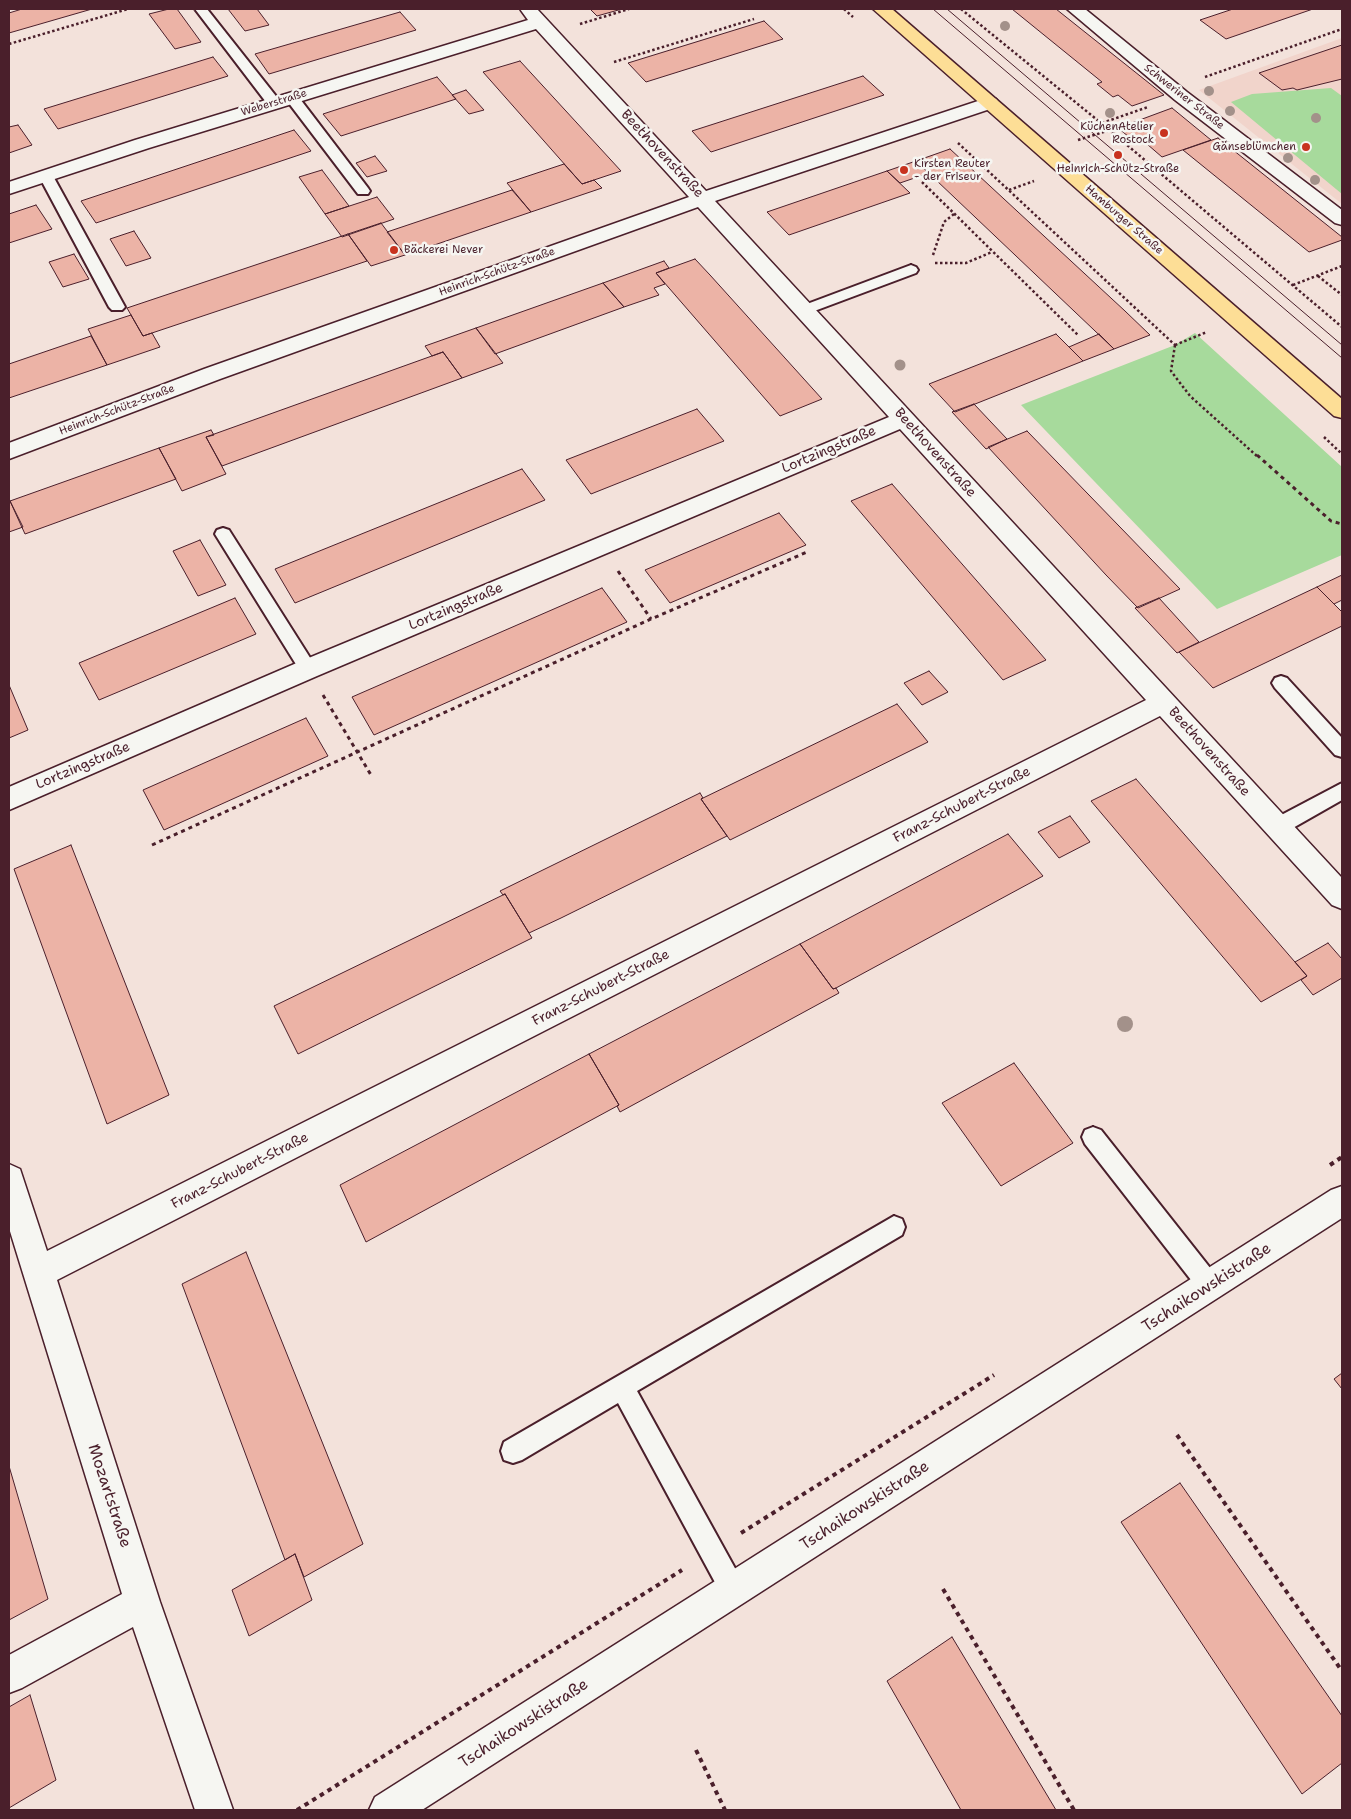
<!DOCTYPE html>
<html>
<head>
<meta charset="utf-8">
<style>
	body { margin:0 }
	#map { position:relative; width:1351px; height:1819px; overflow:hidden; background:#f3e2db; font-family:"Shantell Sans",sans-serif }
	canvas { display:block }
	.frame { position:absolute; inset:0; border:10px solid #4a1f2b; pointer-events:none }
</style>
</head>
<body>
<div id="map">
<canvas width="1351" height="1819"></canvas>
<div class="frame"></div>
</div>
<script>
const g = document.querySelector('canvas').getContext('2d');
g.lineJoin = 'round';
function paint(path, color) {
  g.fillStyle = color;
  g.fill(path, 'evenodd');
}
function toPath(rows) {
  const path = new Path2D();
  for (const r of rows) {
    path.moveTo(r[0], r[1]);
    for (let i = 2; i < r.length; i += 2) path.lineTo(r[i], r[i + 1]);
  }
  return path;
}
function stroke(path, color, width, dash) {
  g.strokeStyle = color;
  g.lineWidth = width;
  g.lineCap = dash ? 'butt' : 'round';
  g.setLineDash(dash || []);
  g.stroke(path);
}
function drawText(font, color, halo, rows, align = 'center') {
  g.font = font + ' "Shantell Sans",sans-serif';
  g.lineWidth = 5;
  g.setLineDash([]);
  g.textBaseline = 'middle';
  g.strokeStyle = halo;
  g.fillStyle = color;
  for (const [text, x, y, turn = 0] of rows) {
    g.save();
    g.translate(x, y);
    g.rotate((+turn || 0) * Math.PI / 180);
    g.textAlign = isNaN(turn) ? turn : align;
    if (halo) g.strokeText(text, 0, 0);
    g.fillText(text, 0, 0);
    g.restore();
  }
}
const built = toPath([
	[1342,38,1342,204,1199,90]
]);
const green = toPath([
	[1331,88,1342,96,1342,194,1231,102,1252,94],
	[1195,333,1342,467,1342,555,1217,609,1021,405,1175,345]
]);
const building = toPath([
	[22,9,92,9,9,33,9,13,22,9],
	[169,9,177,9,201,42,175,49,149,14,169,9],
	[228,9,257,9,269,25,245,31,228,9],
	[590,9,622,9,597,16,590,9],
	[1012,9,1056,9,1164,95,1132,106,1118,95,1113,97,1097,84,1102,82,1012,9],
	[1233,9,1313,9,1226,39,1200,20,1233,9],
	[400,12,416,30,269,74,255,54,400,12],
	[764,21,783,39,646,82,628,63,764,21],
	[1342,45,1342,79,1297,90,1293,88,1282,90,1259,73,1342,45],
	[213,57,228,76,58,129,44,109,213,57],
	[520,61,610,159,621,171,582,184,483,72,520,61],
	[863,76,884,95,711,152,692,131,863,76],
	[437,77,456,99,341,136,323,114,437,77],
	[466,90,484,110,469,114,452,95,466,90],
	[1172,108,1211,140,1162,157,1140,138,1134,141,1118,128,1172,108],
	[18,125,32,145,9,153,9,127,18,125],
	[294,130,311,151,96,223,81,201,294,130],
	[1218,138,1342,237,1342,240,1309,252,1183,150,1218,138],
	[950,149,1125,311,1150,335,1114,349,916,161,950,149],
	[375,156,387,171,367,177,356,163,375,156],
	[916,161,929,173,900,183,887,171,916,161],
	[564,164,582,184,594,180,602,188,531,212,507,183,564,164],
	[322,170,349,206,325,214,299,177,322,170],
	[887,171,910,193,789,235,767,212,887,171],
	[512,190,531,212,405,255,387,232,512,190],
	[377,197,394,219,342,237,325,214,377,197],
	[36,205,52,229,9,243,9,214,36,205],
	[381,223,405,255,371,266,348,234,381,223],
	[134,231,151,258,126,266,110,239,134,231],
	[348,234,367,261,143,336,127,308,348,234],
	[74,254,89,279,63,287,49,262,74,254],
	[695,259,710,275,822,399,780,416,656,273,695,259],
	[664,261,669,268,656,273,665,284,654,288,659,295,624,307,603,283,664,261],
	[603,283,624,307,495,354,476,328,603,283],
	[131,315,143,336,152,333,160,347,107,365,88,329,131,315],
	[476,328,503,363,462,378,443,352,432,356,425,346,476,328],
	[1056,334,1083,361,955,412,929,384,1056,334],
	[1099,334,1114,349,1083,361,1069,347,1099,334],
	[91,336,107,365,9,398,9,364,91,336],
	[443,352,462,378,222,466,206,437,443,352],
	[974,404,1007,439,986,449,952,412,974,404],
	[697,409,724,441,591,494,566,460,697,409],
	[211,430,214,435,206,437,226,474,182,491,159,448,211,430],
	[1027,431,1180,589,1138,608,1106,575,988,447,1027,431],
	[159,448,176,479,25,534,10,501,159,448],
	[522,469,545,500,295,603,275,569,522,469],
	[892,484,1026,637,1046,660,1003,680,851,501,892,484],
	[10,501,23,527,9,532,9,502,10,501],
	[779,513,806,545,670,603,645,570,779,513],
	[200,540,226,585,198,596,173,551,200,540],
	[1342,575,1342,600,1334,604,1317,587,1342,575],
	[1317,587,1342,612,1342,626,1213,688,1179,652,1317,587],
	[602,588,627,622,374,735,352,697,602,588],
	[235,598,256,634,99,700,79,663,235,598],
	[1159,598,1199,642,1177,653,1135,608,1159,598],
	[929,671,948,692,922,705,904,683,929,671],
	[9,685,28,730,9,738,9,685],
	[897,704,928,742,730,840,701,799,897,704],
	[306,718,328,756,164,830,143,790,306,718],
	[1136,779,1219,874,1307,976,1261,1002,1091,801,1136,779],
	[700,793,703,798,701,799,727,836,561,918,529,933,505,894,503,895,500,891,700,793],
	[1070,816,1090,842,1059,858,1038,832,1070,816],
	[1008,834,1043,876,836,988,833,989,800,944,1008,834],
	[71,845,169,1095,107,1124,14,869,71,845],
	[505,894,532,938,298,1054,274,1006,505,894],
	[1328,943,1342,959,1342,978,1313,995,1301,980,1307,976,1295,962,1328,943],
	[800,944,833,989,836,988,839,993,620,1112,617,1106,619,1105,589,1054,800,944],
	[589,1054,619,1105,366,1242,340,1185,589,1054],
	[1014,1063,1073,1143,1001,1186,942,1103,1014,1063],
	[246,1252,363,1544,304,1577,295,1554,285,1560,182,1284,246,1252],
	[1342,1373,1342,1389,1334,1379,1342,1373],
	[9,1466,48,1599,9,1620,9,1466],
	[1180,1483,1342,1716,1342,1763,1302,1794,1121,1522,1180,1483],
	[295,1554,312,1600,249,1636,232,1590,295,1554],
	[952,1637,990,1700,1056,1810,961,1810,887,1681,952,1637],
	[30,1695,56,1780,9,1808,9,1707,30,1695]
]);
const pathFar2 = toPath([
	[844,9,853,17],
	[961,9,1101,123,1342,327],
	[580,24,629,9],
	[9,44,128,9],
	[614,62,754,19],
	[1205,77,1342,29],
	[1102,123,1148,107],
	[1078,140,1110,130],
	[958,143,1175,345],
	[922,182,1079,336],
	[1009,190,1034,181],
	[933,255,944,222,954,214],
	[935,263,966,263,992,252],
	[1318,276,1342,295],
	[1293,285,1342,266],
	[1175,345,1171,371,1190,396,1258,457],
	[1175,345,1207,332],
	[1324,437,1342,454]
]);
const pathFar1 = toPath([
	[1257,455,1331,521,1342,524],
	[618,571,651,619],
	[323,695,371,775],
	[152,845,651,619,807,552]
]);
const path = toPath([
	[1330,1165,1342,1157],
	[1177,1435,1342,1671],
	[741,1533,994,1375],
	[943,1589,1074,1810],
	[696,1750,725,1810],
	[297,1810,682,1570]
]);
const lane = toPath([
	[195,9,207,9,279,100,281,103,279,106,269,106,195,9],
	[292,94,297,95,368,188,370,191,368,194,358,194,285,98,292,94],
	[46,172,53,176,125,307,122,310,112,310,109,307,39,176,46,172],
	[911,265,916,267,918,270,916,273,809,313,799,313,796,310,799,307,911,265],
	[223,528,229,530,314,664,317,669,314,674,308,676,302,674,215,534,217,530,223,528],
	[1281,676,1287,678,1342,738,1342,757,1335,755,1275,688,1272,683,1275,678,1281,676],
	[1342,783,1342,800,1284,833,1277,835,1270,833,1267,827,1270,821,1342,783],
	[1093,1127,1101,1130,1218,1278,1222,1286,1218,1294,1210,1298,1202,1294,1085,1144,1082,1137,1085,1130,1093,1127],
	[894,1216,902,1219,905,1227,902,1235,637,1391,742,1581,746,1590,742,1599,733,1603,724,1599,618,1403,522,1460,513,1463,504,1460,501,1451,504,1442,894,1216]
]);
const street = toPath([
	[520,9,537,9,706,191,984,99,990,97,996,99,999,103,996,107,715,201,1342,878,1342,909,1332,905,1160,716,57,1280,160,1602,233,1810,195,1810,133,1627,22,1688,9,1693,9,1655,122,1594,9,1228,9,1164,20,1169,47,1251,1146,700,900,429,317,676,9,810,9,787,299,662,889,417,698,207,220,379,9,459,9,443,204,369,689,197,536,29,149,148,9,194,9,182,135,140,528,20,520,9],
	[1067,9,1085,9,1187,92,1342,210,1342,225,1335,223,1175,100,1067,9]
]);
const secondary = toPath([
	[1342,1186,1342,1218,422,1810,369,1810,375,1797,1331,1190,1342,1186]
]);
const primary = toPath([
	[873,9,892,9,1342,399,1342,418,1334,416,873,9]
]);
const tram = toPath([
	[933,9,1342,358],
	[947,9,1342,345]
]);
const trees = [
	[1005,26,5],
	[1209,91,5],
	[1230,111,5],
	[1110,113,5],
	[1316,118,5],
	[1288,158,5],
	[1315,180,5],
	[900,365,5.5],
	[1125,1024,8]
];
const markers = [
	[1164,133,5,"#c8321e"],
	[1306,147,5,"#c8321e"],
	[1118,155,5,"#c8321e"],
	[904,170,5,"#c8321e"],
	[394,250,5,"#c8321e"]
];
const farStreetnames = [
	["Schweriner Straße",1184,97,38],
	["Weberstraße",274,103,-17],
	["Hamburger Straße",1124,220,41],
	["Heinrich-Schütz-Straße",497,272,-20],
	["Heinrich-Schütz-Straße",117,410,-21]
];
const farPoinames = [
	["KüchenAtelier",1154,127],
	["Rostock",1154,140],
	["Gänseblümchen",1296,147],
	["Kirsten Reuter",914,164,"left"],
	["- der Friseur",914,177,"left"],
	["Heinrich-Schütz-Straße",1118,169,"center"],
	["Bäckerei Never",404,250,"left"]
];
const streetNames = [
	["Beethovenstraße",662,154,47],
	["Lortzingstraße",829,450,-23],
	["Beethovenstraße",935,453,48],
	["Lortzingstraße",456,607,-23],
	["Beethovenstraße",1209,752,48],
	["Lortzingstraße",83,766,-23],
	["Franz-Schubert-Straße",962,805,-27],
	["Franz-Schubert-Straße",601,988,-27],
	["Franz-Schubert-Straße",240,1171,-27]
];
const nearStreetnames = [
	["Tschaikowskistraße",1207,1288,-33],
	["Mozartstraße",109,1496,72],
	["Tschaikowskistraße",865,1506,-33],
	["Tschaikowskistraße",524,1724,-33]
];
paint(built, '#f1d4cb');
paint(green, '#a7da9c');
paint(building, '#ecb3a6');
stroke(building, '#4a1f2b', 1);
stroke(lane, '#4a1f2b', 4);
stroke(street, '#4a1f2b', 3);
stroke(secondary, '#4a1f2b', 3);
stroke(primary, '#4a1f2b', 3);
stroke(pathFar2, '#4a1f2b', 2.5, [2.5, 2.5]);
stroke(pathFar1, '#4a1f2b', 3, [4, 4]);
stroke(path, '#4a1f2b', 4, [4.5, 4.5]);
paint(lane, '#f6f6f2');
paint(street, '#f6f6f2');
paint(secondary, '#f6f6f2');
paint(primary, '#fdde96');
stroke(tram, '#4a1f2b', 1);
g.fillStyle = '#a3918a';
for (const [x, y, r] of trees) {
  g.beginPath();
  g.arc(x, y, r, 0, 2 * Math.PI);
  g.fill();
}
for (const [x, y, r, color] of markers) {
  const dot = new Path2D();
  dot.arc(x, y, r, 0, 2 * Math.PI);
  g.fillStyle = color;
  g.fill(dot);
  stroke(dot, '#f6f6f2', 2);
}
drawText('11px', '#4a1f2b', '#f6f6f2', farStreetnames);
drawText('11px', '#4a1f2b', '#f6f6f2', farPoinames, 'right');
drawText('14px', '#4a1f2b', '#f6f6f2', streetNames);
drawText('16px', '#4a1f2b', '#f6f6f2', nearStreetnames);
</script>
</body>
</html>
